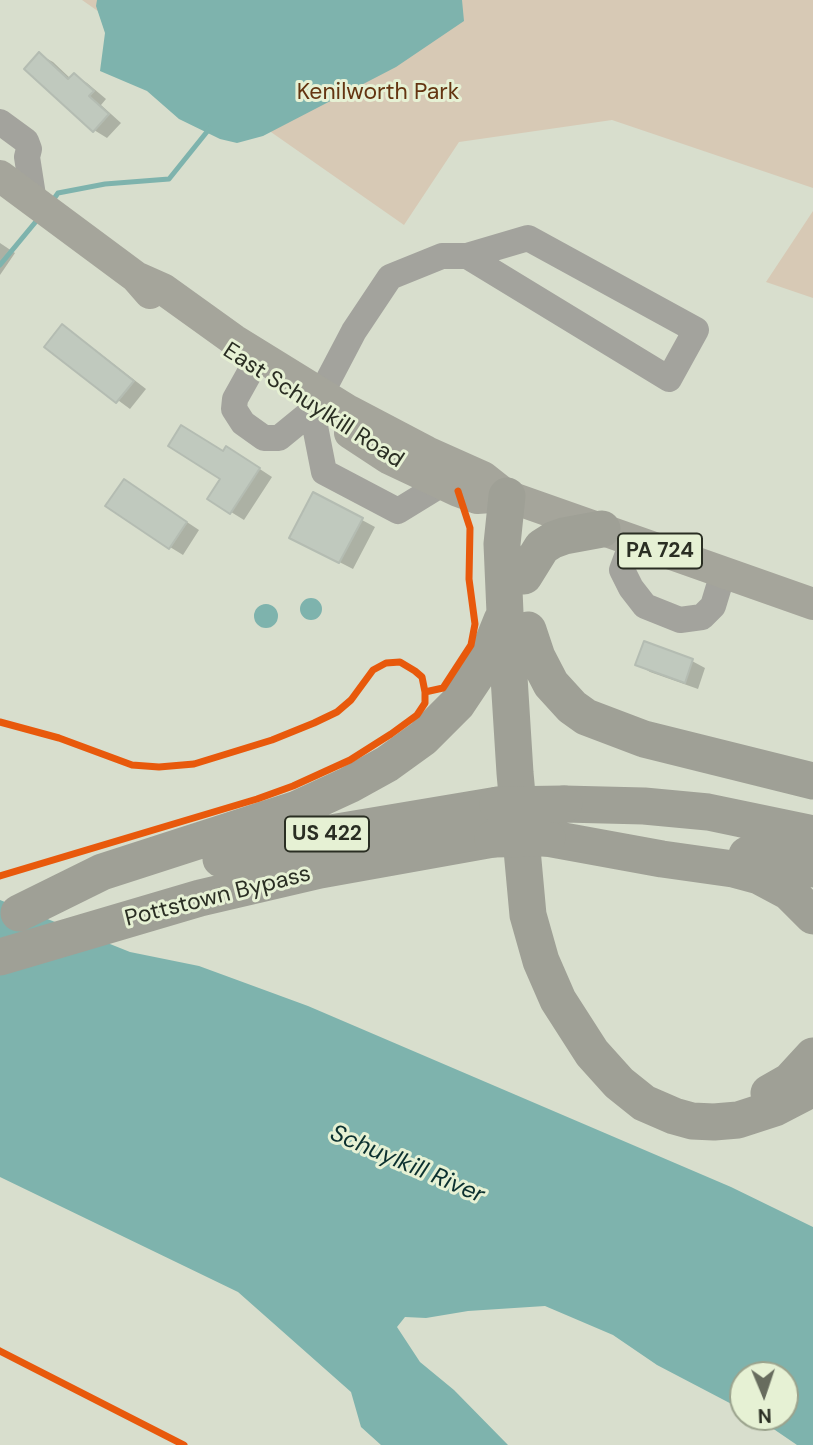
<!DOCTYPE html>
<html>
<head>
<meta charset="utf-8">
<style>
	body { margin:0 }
	#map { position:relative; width:813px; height:1445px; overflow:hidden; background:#d8decd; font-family:"DM Sans",sans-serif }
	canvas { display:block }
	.north { position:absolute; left:729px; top:1361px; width:70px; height:70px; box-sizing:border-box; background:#e6f1d4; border:2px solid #9ba38d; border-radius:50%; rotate:178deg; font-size:19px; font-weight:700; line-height:28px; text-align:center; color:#2a2e23 }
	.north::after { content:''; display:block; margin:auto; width:24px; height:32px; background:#676c5e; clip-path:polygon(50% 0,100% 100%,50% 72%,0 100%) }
</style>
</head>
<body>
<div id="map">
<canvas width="813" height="1445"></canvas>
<div class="north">N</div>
</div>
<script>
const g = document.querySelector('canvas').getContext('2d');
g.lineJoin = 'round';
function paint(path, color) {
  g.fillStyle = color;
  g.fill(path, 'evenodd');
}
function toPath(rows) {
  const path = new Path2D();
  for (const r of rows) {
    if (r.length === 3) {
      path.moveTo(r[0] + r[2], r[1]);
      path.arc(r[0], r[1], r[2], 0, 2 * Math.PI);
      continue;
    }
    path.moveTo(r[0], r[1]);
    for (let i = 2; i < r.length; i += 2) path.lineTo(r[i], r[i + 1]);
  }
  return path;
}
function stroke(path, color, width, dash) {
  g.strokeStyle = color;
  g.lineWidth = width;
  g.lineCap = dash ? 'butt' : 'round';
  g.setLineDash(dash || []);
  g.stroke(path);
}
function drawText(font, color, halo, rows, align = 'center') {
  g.font = font + ' "DM Sans",sans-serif';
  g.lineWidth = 6;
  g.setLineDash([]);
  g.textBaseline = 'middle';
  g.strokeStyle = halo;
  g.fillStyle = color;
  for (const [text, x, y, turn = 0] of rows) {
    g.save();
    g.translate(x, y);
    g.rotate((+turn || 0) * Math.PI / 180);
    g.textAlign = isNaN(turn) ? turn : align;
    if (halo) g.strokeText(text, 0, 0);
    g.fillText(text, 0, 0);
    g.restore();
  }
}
const green = toPath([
	[82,0,813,0,813,188,612,120,459,142,404,225],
	[813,211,813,298,766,282]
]);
const water = toPath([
	[97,0,462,0,464,21,396,67,263,136,237,143,220,139,179,119,147,91,100,71,105,33,96,6],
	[311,609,11],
	[266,616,12],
	[0,900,130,952,199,966,308,1006,731,1187,813,1227,813,1445,797,1445,756,1417,785,1417,785,1375,743,1375,743,1410,657,1365,613,1335,545,1306,468,1311,426,1318,405,1317,397,1327,420,1362,454,1390,508,1445,381,1445,361,1427,351,1392,238,1292,0,1177]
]);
const shadow = toPath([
	[40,55,53,62,71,79,74,75,87,83,106,99,101,105,121,123,107,138,94,130],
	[0,243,15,253,0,275],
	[62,327,75,334,146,389,130,409,46,347],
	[240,456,272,477,244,520,210,499],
	[137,489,199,530,183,555,170,547],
	[362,520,375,527,353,569,304,544],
	[645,643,692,661,705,668,698,689,650,672,637,664]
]);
const stream = toPath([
	[51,203,58,193,105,184,169,179,210,128],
	[0,265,38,219]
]);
const building = toPath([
	[39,52,68,79,74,73,94,91,89,96,109,114,93,132,24,69,39,52],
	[62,324,134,381,116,403,44,347,62,324],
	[181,425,223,451,226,446,260,468,230,514,207,499,220,479,168,446,181,425],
	[124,479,187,522,169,549,105,506,124,479],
	[313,492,363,518,339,563,289,538,313,492],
	[644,641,693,659,685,683,635,665,644,641]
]);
const minor = toPath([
	[0,122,26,141,29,149,27,157,34,202],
	[259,356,235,399,234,409,243,423,264,438,279,438,312,411,354,331,390,277,442,256,467,256,669,379,696,330,528,238,467,256],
	[312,411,324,472,398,511,442,484],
	[633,540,622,570,631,588,645,606,680,620,702,617,713,606,723,573]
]);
const major = toPath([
	[0,176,136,277,150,293],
	[136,277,163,289,234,340,349,411,427,452,483,477,507,496,813,604],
	[350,433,388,458,458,491,477,498,506,496]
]);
const highway = toPath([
	[507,496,502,544,505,613,515,773,528,915,541,961,558,1000,592,1053,619,1083,644,1103,674,1116,692,1121,714,1122,738,1120,775,1108,813,1088],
	[524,576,542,547,553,540,564,536,602,529],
	[528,630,537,657,551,684,572,707,586,717,644,739,813,781],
	[564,804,644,806,708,812,813,834],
	[547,838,662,859,733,869,759,876,789,892,813,916],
	[747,855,813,869],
	[221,859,331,833,498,805],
	[19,913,102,872,297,809,349,785,387,764,423,738,457,704,485,662,502,620],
	[0,957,200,898,320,870,493,839],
	[769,1093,790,1081,813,1056]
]);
const highwayBridge = toPath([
	[498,805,564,804],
	[493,839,547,838]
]);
const cycleway = toPath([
	[425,692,443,688,471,645,475,624,469,579,470,528,458,491],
	[0,722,59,738,132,765,159,767,194,764,272,740,314,723,337,712,351,700,373,670,386,663,400,662,415,671,422,677,425,692,425,703,417,715,391,734,350,760,293,786,257,799,0,876],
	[0,1351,184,1445]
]);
const shields = [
	[660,551,84],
	[327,834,84]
];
const shieldNames = [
	["PA 724",660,551],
	["US 422",327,834]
];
const parkNames = [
	["Kenilworth Park",378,93]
];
const streetNames = [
	["East Schuylkill Road",313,406,33],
	["Pottstown Bypass",218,897,-14]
];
const waterNames = [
	["Schuylkill River",407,1165,23]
];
paint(green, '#d7c9b5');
paint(water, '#7eb3ad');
paint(shadow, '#0003');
stroke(stream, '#7eb3ad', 5);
paint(building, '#c0c9be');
stroke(building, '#b4bcb2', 2);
stroke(minor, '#a3a39d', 26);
stroke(major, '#a5a59b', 32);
stroke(highway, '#9fa096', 37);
stroke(highwayBridge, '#9fa096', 37);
stroke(cycleway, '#e8590c', 7);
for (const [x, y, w] of shields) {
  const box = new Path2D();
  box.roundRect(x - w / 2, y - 17.5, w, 35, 5);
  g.fillStyle = '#e6f1d4';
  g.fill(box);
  stroke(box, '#2a2e23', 2);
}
drawText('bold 21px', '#2a2e23', null, shieldNames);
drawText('23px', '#643511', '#e6f1d4', parkNames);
drawText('23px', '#2a2e23', '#e6f1d4', streetNames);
drawText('italic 24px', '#0b302f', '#e6f1d4', waterNames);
</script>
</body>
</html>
